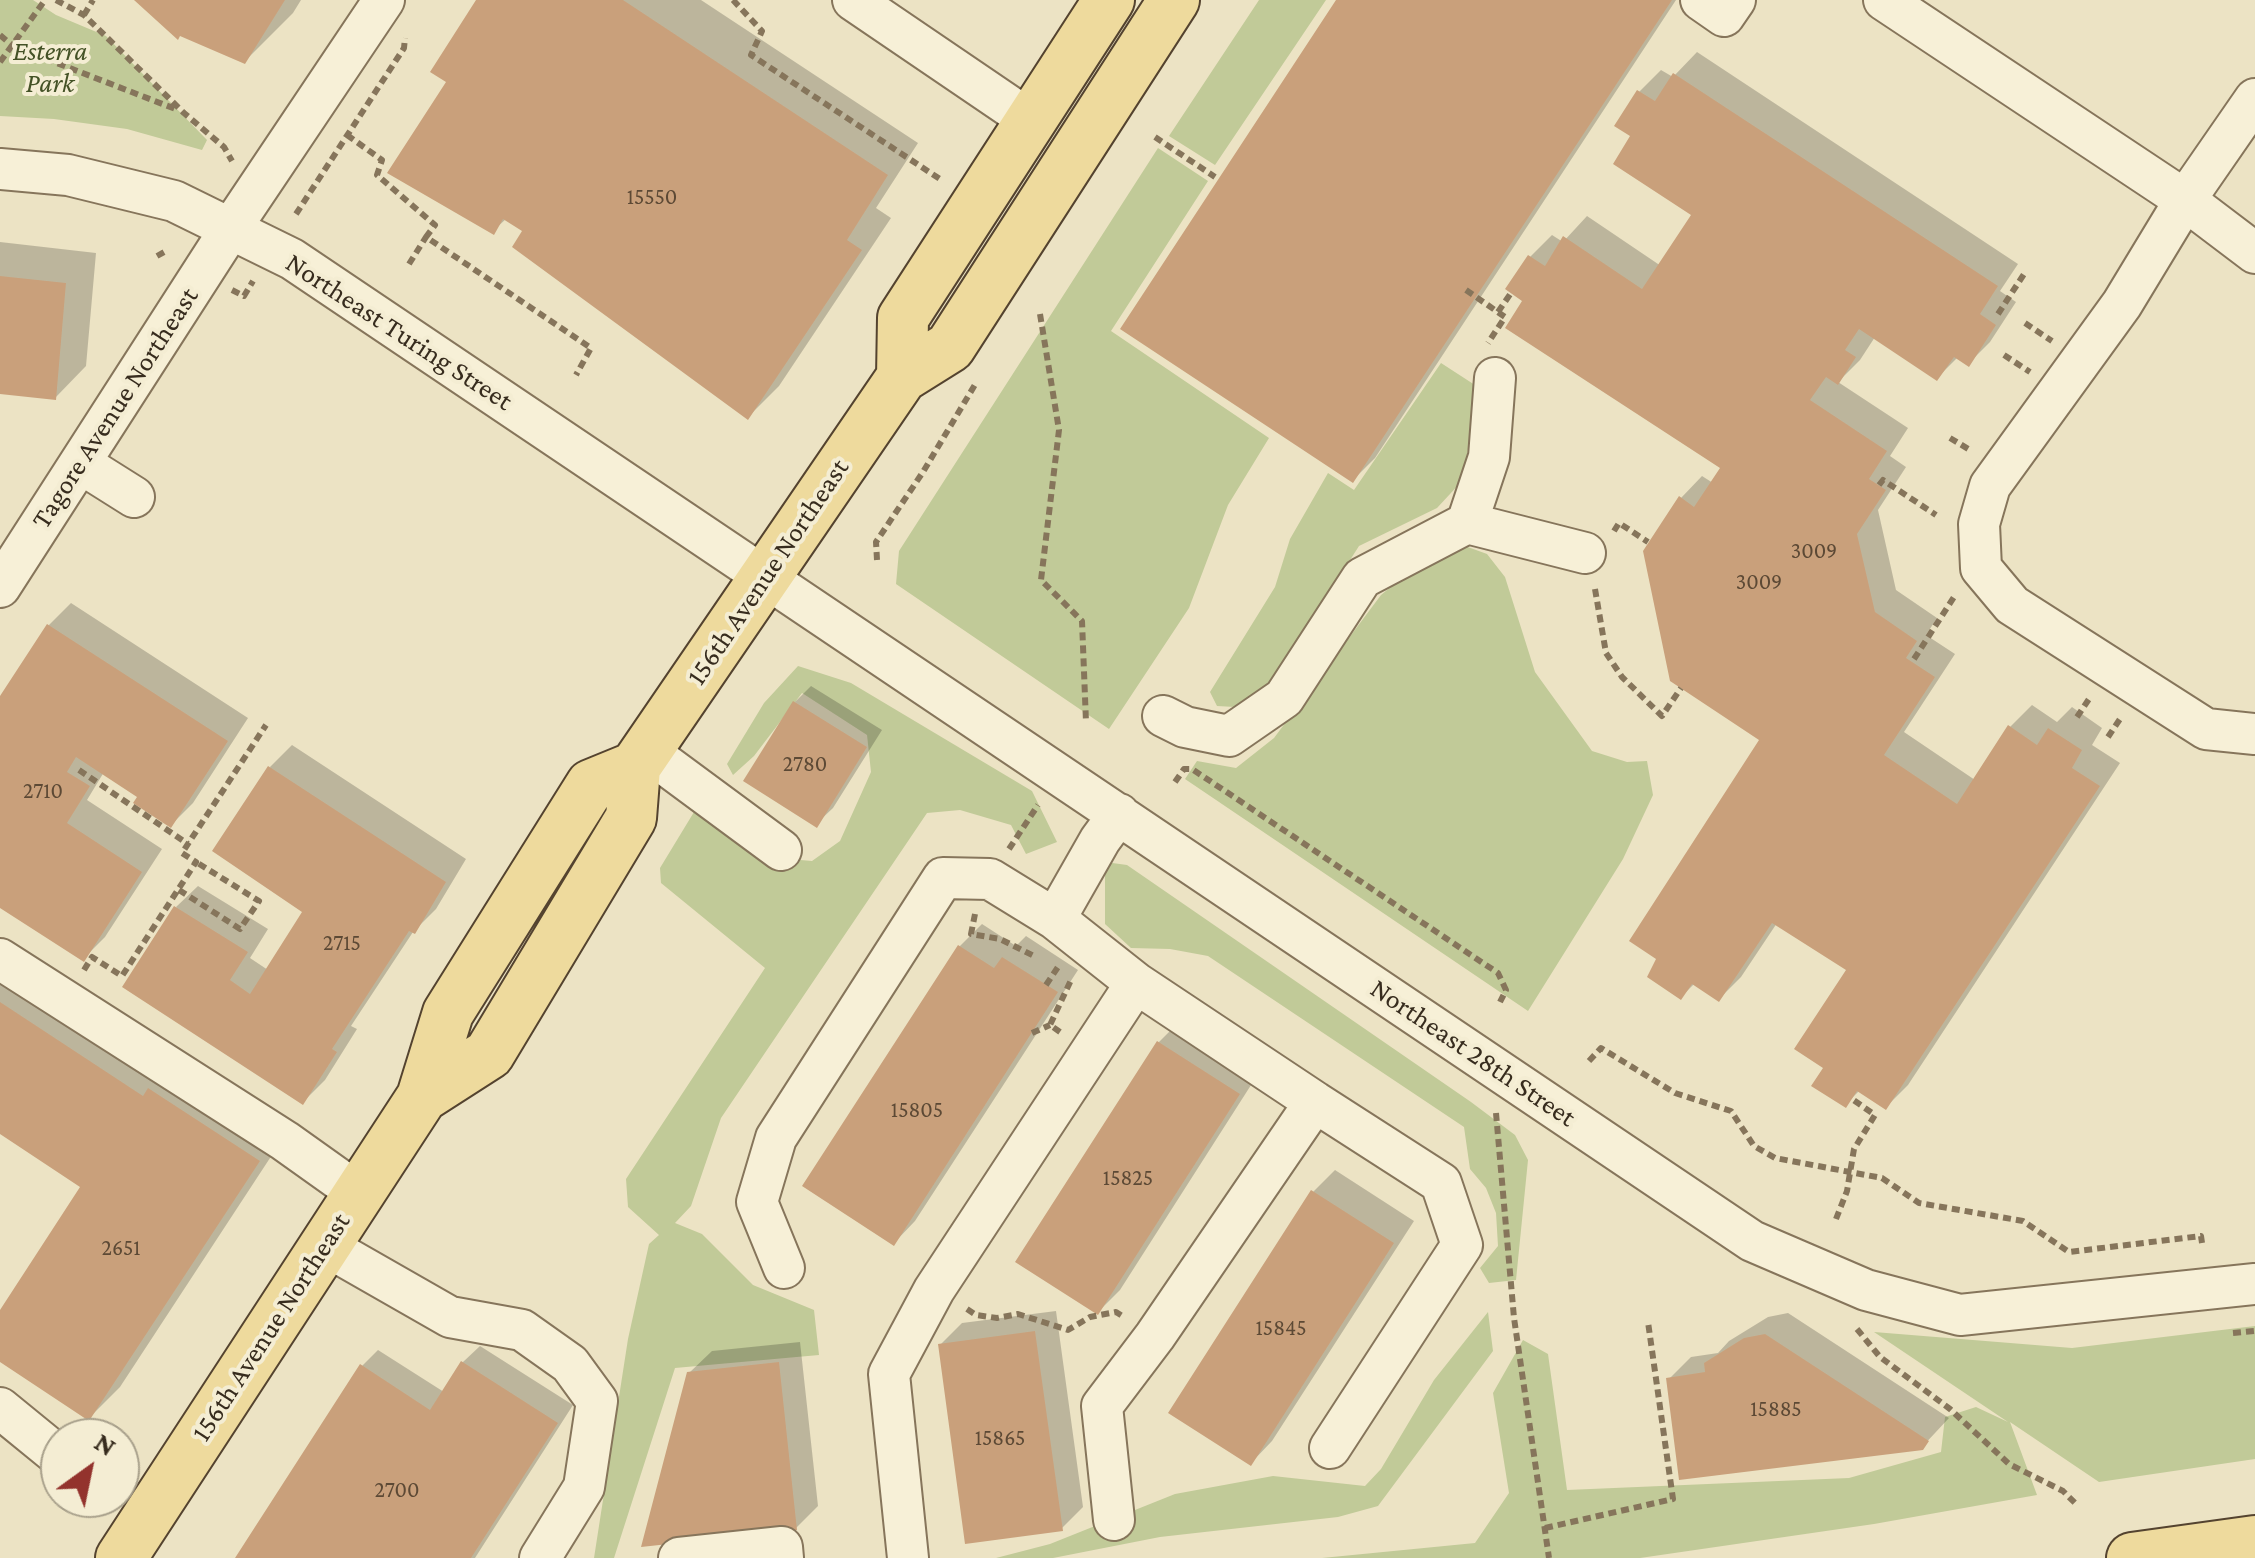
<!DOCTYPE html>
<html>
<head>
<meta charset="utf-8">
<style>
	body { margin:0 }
	#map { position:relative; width:2255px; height:1558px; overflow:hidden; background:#ece3c4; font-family:"Crimson Pro",serif }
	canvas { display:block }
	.north { position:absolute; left:40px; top:1418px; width:100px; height:100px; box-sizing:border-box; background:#f4edd3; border:2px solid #a8a08b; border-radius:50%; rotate:33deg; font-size:28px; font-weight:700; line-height:40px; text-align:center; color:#372c1e }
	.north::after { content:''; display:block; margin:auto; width:35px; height:45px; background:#93332d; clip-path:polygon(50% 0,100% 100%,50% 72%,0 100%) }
</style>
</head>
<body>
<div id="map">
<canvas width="2255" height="1558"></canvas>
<div class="north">N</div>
</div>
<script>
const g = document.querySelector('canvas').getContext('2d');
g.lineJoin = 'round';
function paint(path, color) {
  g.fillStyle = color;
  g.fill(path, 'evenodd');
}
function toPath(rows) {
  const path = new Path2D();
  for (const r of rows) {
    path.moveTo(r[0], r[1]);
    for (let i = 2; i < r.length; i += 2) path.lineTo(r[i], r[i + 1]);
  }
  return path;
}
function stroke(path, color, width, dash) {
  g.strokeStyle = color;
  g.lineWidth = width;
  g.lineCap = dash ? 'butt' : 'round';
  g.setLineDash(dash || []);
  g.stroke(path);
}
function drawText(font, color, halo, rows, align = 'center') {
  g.font = font + ' "Crimson Pro",serif';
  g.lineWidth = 8;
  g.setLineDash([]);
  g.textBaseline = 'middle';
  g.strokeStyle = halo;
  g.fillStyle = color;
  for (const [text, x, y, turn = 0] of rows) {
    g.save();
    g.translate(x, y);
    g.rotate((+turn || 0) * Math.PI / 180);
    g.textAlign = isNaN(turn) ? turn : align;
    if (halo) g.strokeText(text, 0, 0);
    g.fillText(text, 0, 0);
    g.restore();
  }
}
const green = toPath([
	[0,0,33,0,56,15,106,36,207,140,202,150,127,129,54,119,0,116],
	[1259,0,1326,0,1215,165,1169,136],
	[1158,148,1208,181,1111,331,1269,438,1228,505,1189,608,1109,729,896,584,899,551],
	[1441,363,1478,387,1463,480,1437,508,1359,546,1270,685,1235,707,1217,706,1210,692,1275,587,1290,539,1328,473,1354,490],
	[1465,546,1487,554,1505,577,1535,672,1592,751,1627,762,1647,761,1653,795,1623,859,1528,1011,1185,779,1197,761,1236,768,1274,738,1381,595,1410,571],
	[798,666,851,683,1032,791,1057,842,1026,854,1011,825,960,810,927,813,721,1118,691,1206,675,1223,702,1234,753,1285,814,1310,819,1355,675,1368,614,1558,594,1558,628,1339,649,1244,659,1235,628,1207,626,1179,765,968,661,883,660,868,694,812,712,809,777,858,812,861,840,841,871,772,867,735,802,693,754,756,733,775,727,764,764,703],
	[1105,862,1127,865,1471,1102,1515,1135,1528,1160,1516,1280,1489,1283,1480,1268,1498,1246,1496,1213,1486,1188,1470,1169,1464,1127,1208,956,1170,949,1131,948,1105,924],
	[1488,1312,1493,1351,1378,1506,1338,1517,1160,1537,1053,1558,996,1558,1050,1544,1175,1494,1273,1476,1365,1486,1381,1469,1434,1380],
	[2255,1326,2255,1459,2099,1482,2010,1422,2037,1495,1874,1524,1640,1558,1322,1558,1475,1543,1509,1493,1493,1393,1523,1340,1548,1354,1567,1490,1849,1478,1941,1452,1945,1417,1976,1407,2008,1422,1874,1332,2072,1348]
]);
const shadow = toPath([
	[138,0,301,0,293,13,245,61],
	[479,0,701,0,918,143,876,208,891,218,779,386,748,417,525,230,507,218,493,231,449,81],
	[1338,0,1676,0,1375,458,1353,480],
	[1697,52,2018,264,2000,291,2016,302,1990,342,1968,364,1958,357,1937,378,1875,337,1860,360,1838,382,1908,428,1890,456,1906,467,1878,510,1896,590,1937,618,1926,635,1955,654,1904,732,1975,780,2010,727,2032,705,2057,722,2072,707,2102,728,2092,745,2120,763,1908,1085,1886,1107,1860,1090,1845,1105,1826,1067,1849,969,1777,923,1741,977,1719,999,1695,983,1681,997,1762,740,1681,498,1702,476,1713,483,1723,468,1525,300,1530,257,1552,235,1563,242,1587,216,1661,266,1695,214,1633,135,1639,92,1661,70,1673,77],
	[0,242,96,253,86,366,55,398,0,392],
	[71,603,248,718,193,803,171,825,141,796,104,772,87,800,162,849,105,937,83,959,0,905,0,700,49,625],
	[811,686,882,730,833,808,816,824,795,702],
	[292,745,466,859,436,909,413,932,351,1026,357,1029,325,1080,303,1102,176,907,198,886,268,929,250,958,268,970,305,912,270,767],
	[982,924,1016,946,1026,936,1078,970,915,1221,894,1243,805,1186,960,946],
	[0,951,289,1129,120,1387,89,1418,0,1359,0,1314,84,1186,0,1131],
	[1181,1020,1260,1071,1120,1290,1098,1312,1019,1261,1159,1042],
	[1335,1170,1414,1221,1272,1441,1251,1463,1313,1192],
	[1056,1311,1083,1507,1061,1529,940,1345,962,1323],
	[1788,1313,1949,1418,1921,1448,1669,1379,1691,1357,1718,1353,1729,1341,1768,1317],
	[800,1342,818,1506,796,1528,689,1373,712,1351],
	[480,1346,573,1405,475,1558,238,1558,362,1366,378,1350,444,1392,463,1362]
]);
const building = toPath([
	[134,0,285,0,245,64,180,36,178,40],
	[476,0,623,0,888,175,847,240,862,250,748,420,512,247,522,231,503,219,494,235,387,173,446,82,430,72],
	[1336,0,1672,0,1353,483,1120,329],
	[1673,73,1998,286,1980,314,1996,325,1969,367,1954,357,1937,381,1859,329,1845,350,1856,357,1838,385,1826,377,1810,400,1887,451,1869,479,1886,490,1857,534,1875,612,1917,641,1906,658,1935,677,1884,755,1957,804,2008,725,2037,745,2048,728,2082,750,2072,768,2100,786,1886,1110,1857,1091,1846,1108,1811,1086,1823,1068,1794,1049,1846,970,1772,923,1719,1002,1692,984,1681,1000,1647,977,1656,959,1629,941,1759,740,1670,681,1643,551,1679,496,1694,507,1720,468,1505,328,1522,301,1505,289,1528,255,1545,266,1563,236,1642,289,1691,215,1613,164,1630,136,1614,126,1637,90,1655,101],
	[0,276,66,283,56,400,0,394],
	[47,624,228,741,171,828,133,803,137,797,76,757,67,772,90,786,67,823,142,872,84,962,0,908,0,696],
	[793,701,867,747,817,828,743,781],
	[268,766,446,882,415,934,409,931,332,1049,337,1052,303,1105,122,987,174,906,248,952,230,980,250,994,302,912,212,851],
	[958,945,994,968,1002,957,1058,992,894,1246,802,1186],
	[0,1002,143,1096,148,1088,260,1161,89,1421,0,1362,0,1310,80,1187,0,1134],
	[1157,1041,1240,1094,1098,1315,1015,1262],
	[1311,1190,1394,1243,1251,1466,1168,1413],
	[1035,1331,1063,1531,965,1544,938,1344],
	[1765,1334,1929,1441,1923,1450,1679,1480,1666,1378,1705,1372,1704,1363,1744,1338],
	[461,1361,558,1423,471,1558,235,1558,360,1364,430,1410],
	[779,1362,797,1530,641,1547,687,1372]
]);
const path = toPath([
	[56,0,84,15,184,113,224,147,232,161],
	[733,0,762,31,751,55,943,181],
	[84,15,93,0],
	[0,35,13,46,178,110],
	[0,62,45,0],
	[347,135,382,160,377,175,435,225,426,237,591,348,576,375],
	[1155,137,1215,177],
	[296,214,404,48,405,38],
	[157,256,166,251],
	[409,264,426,237],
	[232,290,244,296,253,281],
	[1466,290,1505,317,1488,343],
	[1498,312,1511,293],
	[1040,314,1059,430,1041,580,1082,621,1086,722],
	[1998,314,2026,271],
	[2025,323,2052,341],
	[2004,355,2030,372],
	[1950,438,1970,450],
	[1879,485,1883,480,1936,515],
	[1614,531,1619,523,1648,542],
	[877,560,876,542,923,472,976,383],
	[1595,589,1606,653,1622,677,1662,716,1681,688],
	[1914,659,1954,597],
	[2077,717,2089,699],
	[2108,737,2122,716],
	[79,770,188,844],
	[1175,782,1184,769,1192,769,1498,973,1506,990,1500,1002],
	[1009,849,1038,805],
	[179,890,240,929,259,901,196,862],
	[975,914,971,934,1000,939,1034,956],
	[84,970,92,957,122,976,196,862,182,853,266,725],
	[1046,985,1058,967],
	[1060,1032,1050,1025,1071,980],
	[1032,1033,1050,1025],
	[1589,1061,1601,1048,1675,1093,1731,1111,1754,1146,1775,1158,1882,1178,1919,1203,2023,1221,2069,1252,2201,1236,2202,1243],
	[1496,1113,1514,1318,1549,1558],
	[1836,1219,1847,1191,1854,1149,1875,1115,1852,1099],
	[967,1309,976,1315,997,1318,1018,1314,1068,1330,1090,1317,1116,1312,1124,1317],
	[1857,1329,1880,1357,1950,1409,2009,1464,2063,1491,2077,1505],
	[2233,1333,2255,1331],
	[1545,1528,1673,1499,1648,1322]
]);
const minor = toPath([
	[853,0,1031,121],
	[1701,0,1724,16,1735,0],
	[1884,0,2185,200,2255,253],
	[2255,99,2185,200,2122,304,1990,486,1979,524,1981,568,2012,605,2206,729,2255,734],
	[0,169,68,175,174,201,292,259,1752,1241,1866,1290,1960,1315,2255,1284],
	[80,463,134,497],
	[1467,523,1585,553],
	[0,587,231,228,384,0],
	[1163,716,1185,727,1229,736,1284,698,1362,578,1467,523,1489,457,1495,378],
	[647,751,781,850],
	[1055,919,1100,840,1119,814],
	[0,959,285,1141,358,1193],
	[1315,1102,1441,1183,1462,1245,1330,1448],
	[324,1245,450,1317,522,1330,570,1364,597,1401,584,1487,540,1558],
	[784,1268,757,1202,776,1138,943,878,990,879,1055,919,1136,983,934,1290,889,1374,908,1558],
	[0,1408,60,1457],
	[1114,1520,1102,1406,1155,1336,1315,1102,1136,983],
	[679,1558,782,1547,783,1558]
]);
const major = toPath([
	[902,377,903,318,1109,0],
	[422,1097,489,1054,631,818,635,767,902,377,950,347,1174,0],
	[121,1558,422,1097,448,1013,591,785,635,767],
	[2132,1558,2255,1541]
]);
const numberNames = [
	["15550",652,197],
	["3009",1814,551],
	["3009",1759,582],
	["2780",805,764],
	["2710",43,791],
	["2715",342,943],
	["15805",917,1110],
	["15825",1128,1178],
	["2651",121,1248],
	["15845",1281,1328],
	["15885",1776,1409],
	["15865",1000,1438],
	["2700",397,1490]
];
const parkNames = [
	["Esterra",50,51],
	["Park",50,83]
];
const streetNames = [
	["Northeast Turing Street",399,332,33],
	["Tagore Avenue Northeast",115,408,-57],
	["156th Avenue Northeast",768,572,-56],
	["Northeast 28th Street",1473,1053,34],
	["156th Avenue Northeast",271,1327,-57]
];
paint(green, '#c1ca98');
paint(shadow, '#0003');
paint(building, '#c9a07b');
stroke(minor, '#86755b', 44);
stroke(major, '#54432f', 54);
stroke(path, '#86755b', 6, [8, 5]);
stroke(minor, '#f7f0d7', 40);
stroke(major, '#eeda9d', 50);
drawText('22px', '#5c4935', null, numberNames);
drawText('italic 28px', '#445226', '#f4edd3', parkNames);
drawText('28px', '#372c1e', '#f4edd3', streetNames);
</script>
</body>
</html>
